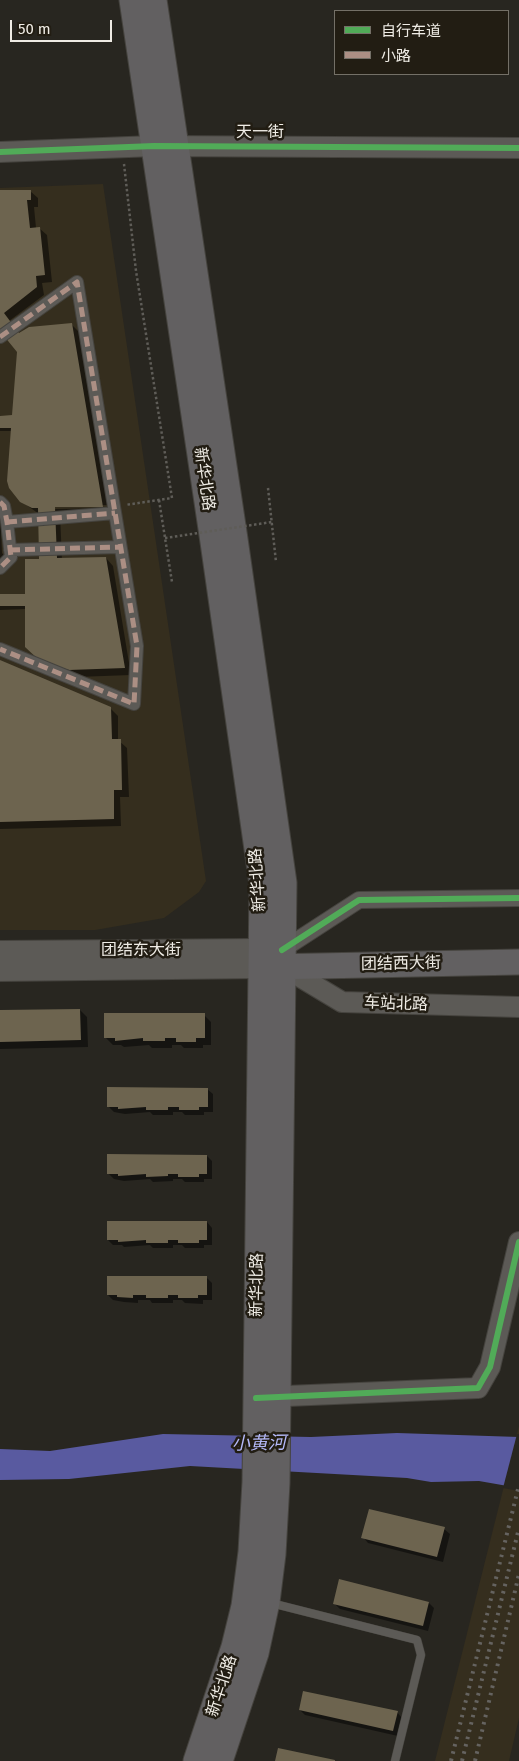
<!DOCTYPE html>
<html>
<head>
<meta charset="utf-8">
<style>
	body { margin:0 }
	#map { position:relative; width:519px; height:1761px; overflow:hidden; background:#282620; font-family:"Fira Sans","Noto Sans SC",sans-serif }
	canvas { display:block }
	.legend { position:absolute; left:334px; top:10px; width:175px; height:65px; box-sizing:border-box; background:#221d13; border:1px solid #747067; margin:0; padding:6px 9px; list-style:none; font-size:15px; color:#efece5 }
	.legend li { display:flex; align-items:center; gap:10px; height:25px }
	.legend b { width:25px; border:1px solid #747067 }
	.scale { position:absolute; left:10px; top:20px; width:102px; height:22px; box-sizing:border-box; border:2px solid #efece5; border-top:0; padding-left:6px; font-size:15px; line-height:18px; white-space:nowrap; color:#efece5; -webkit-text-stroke:4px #221d13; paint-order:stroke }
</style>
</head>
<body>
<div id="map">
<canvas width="519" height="1761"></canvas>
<ul class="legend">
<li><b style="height:6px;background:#51ab58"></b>自行车道</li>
<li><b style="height:6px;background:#ac8f84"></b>小路</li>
</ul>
<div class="scale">50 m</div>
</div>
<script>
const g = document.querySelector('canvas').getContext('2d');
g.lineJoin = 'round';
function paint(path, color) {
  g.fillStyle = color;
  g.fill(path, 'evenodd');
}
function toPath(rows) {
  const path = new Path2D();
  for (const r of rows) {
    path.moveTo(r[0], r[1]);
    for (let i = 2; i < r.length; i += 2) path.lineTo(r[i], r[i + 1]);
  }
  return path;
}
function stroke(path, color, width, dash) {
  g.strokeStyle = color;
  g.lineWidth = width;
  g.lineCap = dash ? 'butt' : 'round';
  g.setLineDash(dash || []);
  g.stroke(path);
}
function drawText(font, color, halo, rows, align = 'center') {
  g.font = font + ' "Fira Sans","Noto Sans SC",sans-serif';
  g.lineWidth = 5;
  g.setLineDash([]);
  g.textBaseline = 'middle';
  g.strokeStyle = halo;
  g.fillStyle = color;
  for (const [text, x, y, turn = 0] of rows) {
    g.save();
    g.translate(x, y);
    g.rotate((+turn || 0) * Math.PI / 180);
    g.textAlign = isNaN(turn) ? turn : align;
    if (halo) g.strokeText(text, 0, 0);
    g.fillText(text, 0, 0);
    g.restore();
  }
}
const built = toPath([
	[103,184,206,881,199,892,164,918,95,930,0,930,0,188],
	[519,1426,519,1718,509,1761,435,1761]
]);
const water = toPath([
	[397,1433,519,1437,519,1488,479,1481,431,1482,407,1478,190,1466,69,1479,0,1480,0,1449,50,1451,163,1434,311,1437]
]);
const pier = toPath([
	[517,1434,519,1434,519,1491,503,1488]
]);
const shadow = toPath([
	[30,191,38,198,38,207,34,207,36,228,39,228,47,235,52,282,42,283,44,295,9,321,20,335,71,324,79,332,108,505,52,506,55,509,109,508,60,514,62,560,106,558,113,566,131,675,77,677,36,658,26,646,26,609,0,610,0,595,26,597,41,560,39,514,21,501,12,431,0,431,0,417,13,418,18,352,0,329,0,192],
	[0,510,2,553,6,558,0,567],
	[0,661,110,708,118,716,118,740,127,748,129,797,120,797,121,826,0,829],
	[80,1010,87,1017,88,1047,0,1049,0,1012],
	[204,1015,211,1022,211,1045,203,1045,203,1048,184,1048,181,1045,172,1045,172,1048,152,1048,149,1045,124,1047,121,1045,113,1045,106,1038],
	[207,1089,213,1094,213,1112,204,1112,204,1115,185,1115,182,1112,173,1112,173,1115,153,1115,150,1112,125,1114,114,1112,108,1106],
	[207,1156,212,1161,212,1179,204,1179,204,1182,185,1182,182,1179,173,1179,173,1181,153,1182,150,1179,124,1181,114,1179,108,1173],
	[207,1222,212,1228,212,1245,204,1245,204,1248,185,1248,182,1245,173,1245,173,1248,153,1248,150,1245,124,1247,122,1245,113,1245,108,1240],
	[206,1277,212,1283,212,1300,203,1300,203,1304,185,1303,182,1300,173,1300,173,1303,152,1303,150,1300,138,1300,138,1303,124,1302,113,1300,108,1295],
	[444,1529,450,1534,443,1562,368,1543,363,1537],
	[429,1603,434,1608,428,1631,340,1609,335,1604],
	[300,1710,397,1712,402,1718,398,1736,305,1715]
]);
const building = toPath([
	[0,190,31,190,31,200,27,200,30,228,40,227,45,275,36,276,37,287,4,313,19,333,29,327,72,323,103,507,55,507,57,558,106,557,125,668,69,670,40,661,25,647,25,606,0,606,0,594,25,594,25,559,39,559,38,508,32,508,20,502,9,488,7,481,11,428,0,428,0,416,12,415,17,352,0,331],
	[0,660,111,707,112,739,121,739,122,790,114,790,114,819,0,822],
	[80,1009,81,1040,0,1042,0,1010],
	[104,1013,205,1013,205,1038,196,1038,196,1042,176,1042,176,1038,165,1038,165,1041,143,1041,143,1038,115,1041,115,1038,104,1038],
	[107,1087,208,1088,208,1107,199,1107,199,1110,179,1110,179,1107,168,1107,168,1110,146,1110,146,1107,118,1109,118,1107,107,1107],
	[107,1154,207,1155,207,1174,199,1174,199,1177,178,1177,178,1174,168,1174,168,1176,146,1177,146,1174,118,1176,118,1174,107,1174],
	[107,1221,207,1221,207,1240,199,1240,199,1243,178,1243,178,1240,168,1240,168,1243,146,1243,146,1240,118,1242,118,1240,107,1240],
	[107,1276,207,1276,207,1295,198,1295,198,1298,178,1298,178,1295,168,1295,168,1298,146,1298,146,1295,133,1295,133,1298,117,1297,117,1295,107,1295],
	[369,1509,445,1527,437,1557,361,1538],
	[339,1579,429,1602,423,1626,333,1604],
	[303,1691,398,1711,393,1731,299,1710],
	[278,1748,335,1760,335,1761,275,1761]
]);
const path = toPath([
	[124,164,136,271,172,498,125,505],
	[268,488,276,562],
	[159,500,172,582]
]);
const service = toPath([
	[271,1603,417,1640,421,1655,395,1761]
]);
const pedestrian = toPath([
	[0,337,77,282,137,646,134,704,0,649],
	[0,502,4,506,7,522,11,557,0,568],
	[7,522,115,513],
	[10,550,120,547]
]);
const minor = toPath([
	[282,950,359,900,519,898]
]);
const tertiary = toPath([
	[0,152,154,146,519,148],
	[282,966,342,1002,519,1007],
	[263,1397,478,1388,490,1367,519,1242]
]);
const secondary = toPath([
	[0,952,261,950],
	[0,970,260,967]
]);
const primary = toPath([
	[132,0,213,542,262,884,255,1482,251,1552,244,1606,234,1647,196,1761],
	[154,0,235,539,284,883,277,1483,273,1554,267,1602,256,1653,220,1761],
	[267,967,519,962]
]);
const rail = toPath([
	[451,1761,519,1485],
	[462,1761,519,1528],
	[475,1761,519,1574]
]);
const pathBridge = toPath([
	[165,538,272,522]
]);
const quiet = toPath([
	[0,337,77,282,137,646,134,704,0,649],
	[0,502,4,506,7,522,11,557,0,568],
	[7,522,115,513],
	[10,550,120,547]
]);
const cycleway = toPath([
	[0,152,154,146,519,148],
	[282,950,359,900,519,898],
	[256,1398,478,1388,490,1367,519,1242]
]);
const streetNames = [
	["天一街",260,133],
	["新华北路",204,479,82],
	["新华北路",258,880,-94],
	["团结东大街",141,951],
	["团结西大街",401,964,-1],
	["车站北路",396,1004,2],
	["新华北路",257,1285,-89],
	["新华北路",222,1686,-72]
];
const waterNames = [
	["小黄河",259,1444,-1]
];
paint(built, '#352e1e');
paint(water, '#595aa0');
paint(pier, '#282620');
paint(shadow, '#0007');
paint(building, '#6d644f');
stroke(service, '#45433e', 9);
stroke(pedestrian, '#45433e', 14);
stroke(minor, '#45433e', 18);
stroke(tertiary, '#45433e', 22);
stroke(secondary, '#45433e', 24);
stroke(primary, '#45433e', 27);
stroke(path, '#5f5d58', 2.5, [2.5, 2.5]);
stroke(service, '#5c5a56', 8);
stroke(pedestrian, '#5c5a56', 12);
stroke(minor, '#5c5a56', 16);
stroke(tertiary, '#5c5a56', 20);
stroke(secondary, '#5c5a56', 22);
stroke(primary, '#626061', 25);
stroke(rail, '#656360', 4, [2.5, 5]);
stroke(pathBridge, '#5f5d58', 2.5, [2.5, 2.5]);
stroke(quiet, '#ac8f84', 5, [10, 5]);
stroke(cycleway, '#51ab58', 6);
drawText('16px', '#efece5', '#221d13', streetNames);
drawText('italic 18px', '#b5bafa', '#221d13', waterNames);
</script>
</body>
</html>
